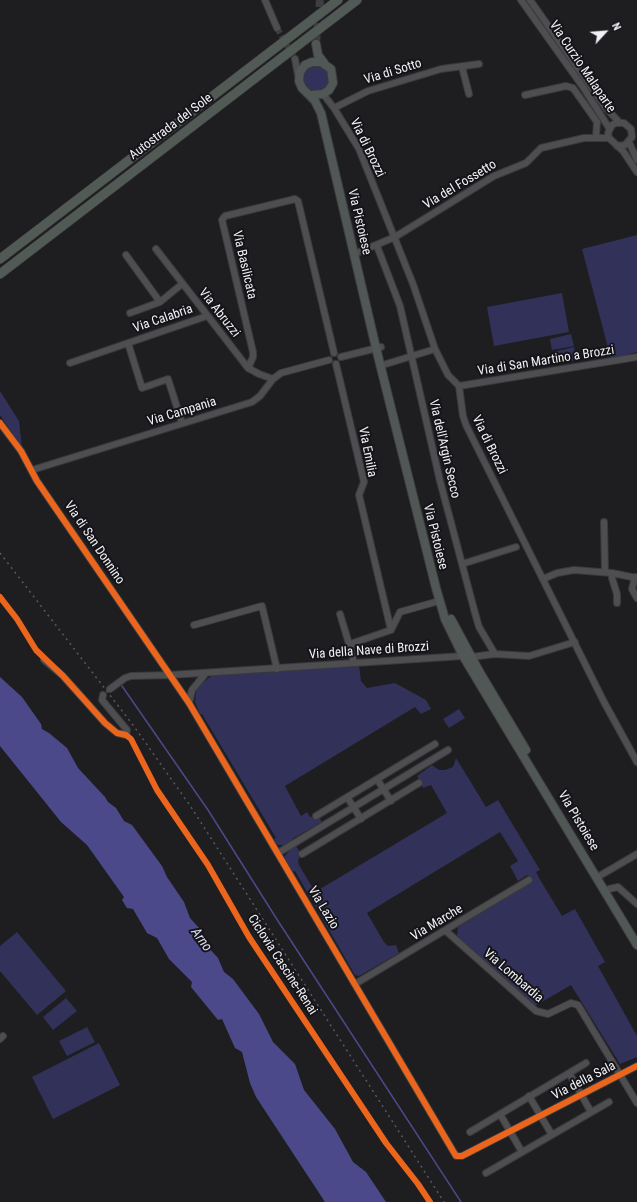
<!DOCTYPE html>
<html>
<head>
<meta charset="utf-8">
<style>
	body { margin:0 }
	#map { position:relative; width:637px; height:1202px; overflow:hidden; background:#1e1e21; font-family:"Roboto Condensed",sans-serif }
	canvas { display:block }
	.north { position:absolute; left:585px; top:12px; width:40px; height:40px; -webkit-text-stroke:3px #141419; paint-order:stroke; rotate:64deg; font-size:11px; font-weight:700; line-height:16px; text-align:center; color:#f2f2f6 }
	.north::after { content:''; display:block; margin:auto; width:14px; height:18px; background:#f2f2f6; clip-path:polygon(50% 0,100% 100%,50% 72%,0 100%) }
</style>
</head>
<body>
<div id="map">
<canvas width="637" height="1202"></canvas>
<div class="north">N</div>
</div>
<script>
const g = document.querySelector('canvas').getContext('2d');
g.lineJoin = 'round';
function paint(path, color) {
  g.fillStyle = color;
  g.fill(path, 'evenodd');
}
function toPath(rows) {
  const path = new Path2D();
  for (const r of rows) {
    if (r.length === 3) {
      path.moveTo(r[0] + r[2], r[1]);
      path.arc(r[0], r[1], r[2], 0, 2 * Math.PI);
      continue;
    }
    path.moveTo(r[0], r[1]);
    for (let i = 2; i < r.length; i += 2) path.lineTo(r[i], r[i + 1]);
  }
  return path;
}
function stroke(path, color, width, dash) {
  g.strokeStyle = color;
  g.lineWidth = width;
  g.lineCap = dash ? 'butt' : 'round';
  g.setLineDash(dash || []);
  g.stroke(path);
}
function drawText(font, color, halo, rows, align = 'center') {
  g.font = font + ' "Roboto Condensed",sans-serif';
  g.lineWidth = 4;
  g.setLineDash([]);
  g.textBaseline = 'middle';
  g.strokeStyle = halo;
  g.fillStyle = color;
  for (const [text, x, y, turn = 0] of rows) {
    g.save();
    g.translate(x, y);
    g.rotate((+turn || 0) * Math.PI / 180);
    g.textAlign = isNaN(turn) ? turn : align;
    if (halo) g.strokeText(text, 0, 0);
    g.fillText(text, 0, 0);
    g.restore();
  }
}
const green = toPath([
	[316,78,13],
	[637,235,637,352,611,359,582,249],
	[562,293,569,332,494,346,487,307],
	[571,334,574,346,552,350,550,339],
	[574,347,576,360,556,364,553,352],
	[0,391,19,421,22,448,0,415],
	[359,665,361,681,367,688,395,683,426,700,431,709,421,714,415,707,285,786,301,816,307,812,310,817,318,816,322,822,292,839,301,854,298,861,299,865,315,892,447,813,431,785,423,788,417,776,432,765,439,770,445,770,453,767,456,758,486,807,498,800,540,870,536,872,539,878,562,916,575,909,605,962,598,966,637,1036,637,1057,620,1064,571,985,535,1006,457,936,458,927,531,882,527,875,518,881,510,866,518,861,500,832,367,913,384,942,388,946,396,945,399,953,359,976,355,975,295,871,292,872,284,857,289,851,285,845,278,845,275,842,274,839,276,838,202,714,200,714,195,702,196,692,200,684,213,675],
	[459,709,465,718,449,728,443,719],
	[17,932,66,991,37,1015,0,971,0,946],
	[66,998,77,1011,53,1030,43,1017],
	[87,1027,95,1042,67,1056,59,1041],
	[99,1043,120,1085,53,1119,32,1077]
]);
const water = toPath([
	[0,677,22,697,41,724,42,729,49,733,67,748,78,768,105,797,108,802,116,808,124,821,132,825,162,866,167,877,184,902,190,918,200,929,207,946,218,958,224,972,233,979,259,1014,273,1042,295,1064,304,1090,335,1129,353,1162,366,1172,386,1202,325,1202,256,1097,250,1083,242,1052,235,1048,222,1019,218,1020,191,987,192,982,169,959,157,938,147,933,133,909,127,908,122,900,124,897,87,845,61,822,0,746]
]);
const stream = toPath([
	[122,686,208,810,278,921,461,1202]
]);
const minorTunnel = toPath([
	[277,28,295,59]
]);
const majorTunnel = toPath([
	[316,43,320,0]
]);
const minor = toPath([
	[265,0,277,28],
	[521,0,583,87,609,128],
	[530,0,606,108,619,122],
	[295,59,298,75],
	[462,67,469,94],
	[323,94,334,108,359,149,413,284,435,349,448,375,459,386,463,416,466,425,604,702,637,762],
	[525,95,566,86,573,88,597,122,596,137],
	[334,108,368,91,441,69,479,64],
	[629,142,637,160],
	[617,146,625,145,632,137,631,129,624,123,616,123,612,125,608,133,609,138,623,151,637,172],
	[377,246,400,306,440,481,475,613,479,627,495,654],
	[156,249,248,368,259,374,273,379],
	[359,252,395,237,494,176,526,163,541,148,584,138,609,138],
	[126,255,160,302],
	[130,313,160,302,182,284],
	[341,357,381,347],
	[70,363,128,343],
	[336,364,364,482,359,495,391,630],
	[386,364,435,349],
	[248,368,253,357,253,352,222,220,225,216,295,199,298,201,334,353],
	[459,386,637,357],
	[0,423,21,451,37,481,189,703,456,1156,462,1156,637,1066],
	[182,423,168,379,142,388,128,343,207,316],
	[32,470,252,402,260,396,273,379,281,373,329,360],
	[604,522,605,572],
	[462,564,516,547],
	[612,573,612,578,617,594,617,603],
	[635,577,632,589,637,598],
	[543,579,557,573,574,570,612,573,637,578],
	[340,614,350,647],
	[194,625,262,606,277,669],
	[471,657,495,654,529,656,575,642],
	[44,660,63,676,105,723,117,733,126,735,127,730,102,700,103,695],
	[354,663,350,647,353,643,391,630,400,612,439,601],
	[110,689,125,678,131,676,170,675,463,656],
	[189,703,192,690,206,673],
	[377,779,391,801],
	[347,797,361,819],
	[316,816,435,744],
	[278,853,448,750],
	[302,854,419,783],
	[601,875,637,854],
	[609,889,618,887,637,904],
	[446,931,536,1011,548,1014,571,1003,578,1005,637,1103],
	[355,984,529,880],
	[0,1039,3,1036],
	[569,1073,591,1112],
	[529,1096,552,1135],
	[500,1114,522,1152],
	[470,1132,586,1063],
	[486,1173,609,1102]
]);
const major = toPath([
	[316,44,318,55,324,63],
	[310,95,323,94,329,90,333,83,331,69,321,62,312,62,305,65,300,72,299,81,302,88,315,101,321,113,376,348,436,588,445,619,463,656,496,711,637,945],
	[451,619,479,671,526,750]
]);
const highway = toPath([
	[0,259,338,0],
	[0,274,357,0]
]);
const rail = toPath([
	[0,553,133,725,191,807,444,1202]
]);
const cycleway = toPath([
	[0,423,21,451,37,481,189,703,456,1156,462,1156,637,1066],
	[0,597,17,619,36,650,63,676,105,723,117,733,126,735,131,739,157,790,208,865,249,937,386,1143,418,1184,430,1202]
]);
const streetNames = [
	["Via Curzio Malaparte",582,67,56],
	["Via di Sotto",393,72,-17],
	["Autostrada del Sole",171,127,-37],
	["Via di Brozzi",367,148,64],
	["Via del Fossetto",460,185,-31],
	["Via Pistoiese",359,222,77],
	["Via Basilicata",244,265,77],
	["Via Abruzzi",219,313,52],
	["Via Calabria",163,319,-19],
	["Via di San Martino a Brozzi",546,361,-9],
	["Via Campania",182,412,-17],
	["Via di Brozzi",489,445,64],
	["Via dell'Argin Secco",444,449,77],
	["Via Emilia",367,452,79],
	["Via Pistoiese",435,537,76],
	["Via di San Donnino",94,543,56],
	["Via della Nave di Brozzi",369,651,-4],
	["Via Pistoiese",578,821,59],
	["Via Lazio",323,908,59],
	["Via Marche",437,923,-31],
	["Ciclovia Cascine-Renai",282,965,57],
	["Via Lombardia",513,976,41],
	["Via della Sala",584,1081,-27]
];
const waterNames = [
	["Arno",201,940,54]
];
paint(green, '#313159');
paint(water, '#4b4989');
stroke(stream, '#4b4989', 1.5);
stroke(minorTunnel, '#3e3e41', 6, [6, 3]);
stroke(majorTunnel, '#3e3e41', 8, [8, 4]);
stroke(minor, '#3a3a3d', 8);
stroke(major, '#3a3a3d', 10);
stroke(highway, '#3a3a3d', 10);
stroke(minor, '#4e4e51', 6);
stroke(major, '#515754', 8);
stroke(highway, '#515a55', 9);
stroke(rail, '#59595b', 1.5, [2, 4]);
stroke(cycleway, '#eb651d', 6);
drawText('13px', '#f2f2f6', '#141419', streetNames);
drawText('italic 14px', '#dddef3', '#141419', waterNames);
</script>
</body>
</html>
